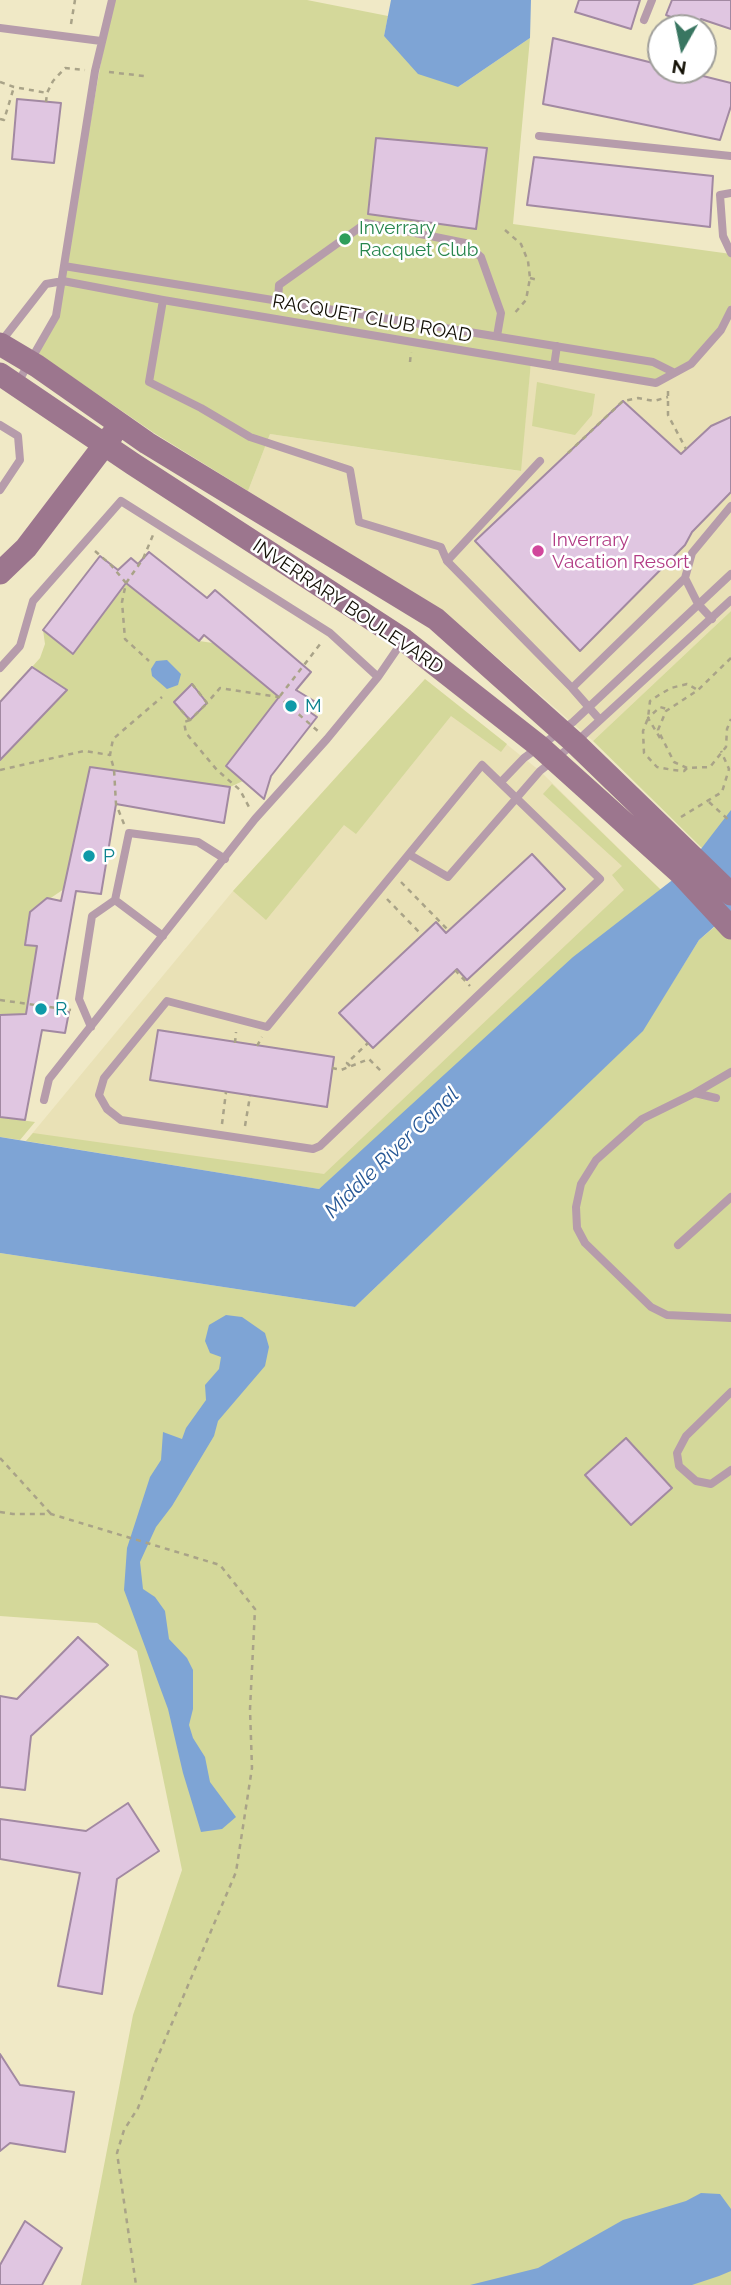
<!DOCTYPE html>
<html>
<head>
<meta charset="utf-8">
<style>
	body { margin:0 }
	#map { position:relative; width:731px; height:2285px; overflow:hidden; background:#f0e9c6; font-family:Raleway,sans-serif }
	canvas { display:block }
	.north { position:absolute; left:647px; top:14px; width:70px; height:70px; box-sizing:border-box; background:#fff; border:2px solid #a09f9b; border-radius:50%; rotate:189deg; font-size:19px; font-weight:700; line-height:28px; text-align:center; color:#120f04 }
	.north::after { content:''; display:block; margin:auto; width:24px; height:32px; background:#397661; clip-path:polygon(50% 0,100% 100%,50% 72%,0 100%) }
</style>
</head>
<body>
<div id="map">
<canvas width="731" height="2285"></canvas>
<div class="north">N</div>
</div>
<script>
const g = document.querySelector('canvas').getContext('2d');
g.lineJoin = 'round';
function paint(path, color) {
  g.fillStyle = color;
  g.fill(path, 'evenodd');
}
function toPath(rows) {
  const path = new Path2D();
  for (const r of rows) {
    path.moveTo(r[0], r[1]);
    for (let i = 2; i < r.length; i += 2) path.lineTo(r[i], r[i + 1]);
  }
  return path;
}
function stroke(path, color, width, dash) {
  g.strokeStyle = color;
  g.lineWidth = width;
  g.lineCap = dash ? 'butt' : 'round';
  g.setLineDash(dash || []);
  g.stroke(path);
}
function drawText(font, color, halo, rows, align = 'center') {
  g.font = font + ' Raleway,sans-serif';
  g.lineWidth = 5;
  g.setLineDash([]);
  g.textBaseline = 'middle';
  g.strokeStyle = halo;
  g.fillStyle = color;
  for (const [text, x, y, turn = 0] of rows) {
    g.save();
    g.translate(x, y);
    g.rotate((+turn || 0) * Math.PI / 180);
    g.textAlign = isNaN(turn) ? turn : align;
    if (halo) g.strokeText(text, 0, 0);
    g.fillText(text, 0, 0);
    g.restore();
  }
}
const built = toPath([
	[731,310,731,611,593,741,444,611,248,491,270,434,520,471,531,362],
	[425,679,540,771,661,890,573,957,319,1189,26,1141,233,891]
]);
const green = toPath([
	[112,0,307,0,388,16,384,36,458,87,530,38,513,224,731,254,731,310,721,330,691,364,656,383,531,362,521,471,270,434,248,491,154,433,36,352,56,316],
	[537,382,595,394,592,415,575,435,532,426],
	[126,583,199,641,213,643,279,697,226,766,243,781,230,787,90,767,64,889,30,912,25,945,37,946,26,1014,0,1015,0,760,67,690,32,667,40,658,45,644,43,630,74,653],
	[731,611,731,818,707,853,593,741],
	[425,679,507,744,501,752,451,716,356,834,344,825,266,920,233,891],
	[552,784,661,890,319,1189,26,1141,33,1133,324,1174,624,890,612,875,622,866,543,794],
	[731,913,731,2285,81,2285,133,2015,182,1870,137,1651,97,1623,0,1616,0,1253,355,1307,642,1031,699,940],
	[0,1117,35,1122,20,1140,0,1137]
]);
const water = toPath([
	[391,0,531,0,530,38,458,87,418,74,384,36],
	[167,660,181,674,178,685,167,689,152,676,151,669,156,661],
	[731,810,731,912,699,940,643,1031,355,1307,0,1253,0,1137,319,1189,573,957,684,871],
	[226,1315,242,1317,265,1333,269,1347,265,1366,218,1421,214,1436,172,1506,156,1527,140,1562,143,1589,155,1597,165,1611,169,1639,187,1658,193,1670,193,1709,189,1725,193,1738,205,1757,210,1782,236,1817,222,1829,201,1832,183,1773,168,1709,124,1590,127,1548,150,1477,161,1460,163,1432,182,1439,186,1428,206,1400,205,1385,219,1369,221,1357,210,1353,205,1341,209,1325],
	[701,2193,720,2194,731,2209,731,2271,719,2276,692,2285,470,2285,538,2268,623,2220,686,2201]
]);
const building = toPath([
	[579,0,640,0,631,29,575,12,579,0],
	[672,0,731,0,731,29,701,19,697,28,666,15,672,0],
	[553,38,661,65,661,70,679,70,731,83,731,106,720,140,543,104,553,38],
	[17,99,61,103,54,163,12,159,17,99],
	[376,138,487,148,476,229,368,214,376,138],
	[534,157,713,176,710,227,527,205,534,157],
	[623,401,681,454,711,426,731,417,731,492,692,532,685,545,580,651,475,541,623,401],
	[149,552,207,598,215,590,311,672,296,690,314,701,307,710,317,717,271,776,264,799,226,766,279,697,204,635,199,641,126,583,73,654,43,630,100,556,118,570,131,558,138,564,149,552],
	[32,667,67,690,0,760,0,702,32,667],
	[192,684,207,703,190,720,174,702,192,684],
	[90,767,230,787,224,823,116,804,101,894,76,891,55,1011,69,1012,65,1033,42,1030,25,1120,0,1117,0,1015,26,1014,37,946,25,945,30,912,47,898,61,901,90,767],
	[532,854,565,889,467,980,457,969,373,1048,339,1013,436,922,446,933,532,854],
	[158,1030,334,1057,327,1107,150,1080,158,1030],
	[626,1438,672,1488,631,1525,585,1475,626,1438],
	[78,1637,108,1665,31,1736,25,1790,0,1787,0,1696,17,1699,78,1637],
	[128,1803,159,1851,117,1879,102,1994,58,1986,80,1873,0,1859,0,1819,86,1831,128,1803],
	[0,2054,20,2085,74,2092,65,2152,10,2143,0,2151,0,2054],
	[25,2221,62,2248,42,2285,0,2285,0,2265,25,2221]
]);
const path = toPath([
	[71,24,75,0],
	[109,72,144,76],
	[0,82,14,87,47,93],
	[46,102,47,93,53,81,65,68,85,70],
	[0,119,4,120,14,87],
	[505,230,521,244,528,261,530,278,526,300,513,315],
	[530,278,538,280],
	[410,362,411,352],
	[668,391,668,415,686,449],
	[568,453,623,401,638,398,654,401,668,397],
	[95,551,111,565,126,583,122,602,125,639,149,661],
	[126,583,143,559,153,535],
	[731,658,698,690,666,711,658,730,674,762,687,768,710,767,726,747,727,729,731,719],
	[192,684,207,703,220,688,279,697,319,732],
	[280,696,321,643],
	[181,710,190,720,206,704],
	[190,720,184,722,186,733,217,770,240,790,249,807],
	[660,738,648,718,660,707,667,709],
	[687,768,684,771,673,770,657,767,644,753,643,731,648,718,650,701,659,695,671,688,687,684,698,690],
	[0,770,84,751,110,755],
	[709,802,731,822],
	[681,817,722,792,729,769,721,751],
	[124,824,116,804,114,769,110,755,113,739,162,697],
	[401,882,449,931],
	[387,899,422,935],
	[455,970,470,986],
	[0,1000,71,1010],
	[235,1043,236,1032],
	[257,1046,262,1037],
	[350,1066,347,1063,368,1043],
	[332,1068,341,1070,369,1059,382,1072],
	[222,1124,226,1092],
	[245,1126,250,1096],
	[0,1458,51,1514],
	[0,1512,13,1514,51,1514,220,1565,255,1609,250,1709,252,1768,236,1872,153,2068,138,2108,124,2130,117,2153,136,2285]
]);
const lane = toPath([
	[644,20,652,0],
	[0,28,101,41],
	[539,136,731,156],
	[731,193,720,195,723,236,731,253],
	[64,266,653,362,673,372],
	[163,300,149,382,201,408,250,437,350,470,359,522,441,547,447,561],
	[278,300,279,285,366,223,465,243,481,257,501,313,497,336],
	[0,343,46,284,63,281,163,300,656,383,691,364,721,330,731,310],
	[554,366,557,346],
	[17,384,56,316,95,71,112,0],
	[0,425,18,436,20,460,0,490],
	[540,461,447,561,572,688,685,578],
	[712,619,698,604,685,578,692,553,731,506],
	[0,668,20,646,33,601,121,501,330,633,378,677,327,739,255,819,49,1079,44,1100],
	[378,677,402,642],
	[572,688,600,720],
	[482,765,600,879,320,1146,313,1149,121,1120,107,1109,99,1095,104,1078,167,1001,267,1027,482,765],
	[501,782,524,758,573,722,731,574],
	[410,855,448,877,540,771,575,743,731,600],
	[163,936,115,900,129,833,198,842,225,859],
	[91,1027,79,999,92,916,115,900],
	[695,1093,731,1072],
	[716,1098,695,1093,642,1119,596,1160,581,1184,576,1207,577,1228,585,1243,651,1307,667,1315,731,1318],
	[678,1245,731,1197],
	[731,1392,686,1436,677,1453,679,1466,696,1481,711,1484,731,1470]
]);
const secondary = toPath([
	[0,344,37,366,147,443,436,619,575,743,731,894],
	[0,374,133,464,404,640,539,746,680,873,731,928],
	[0,573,26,548,112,435]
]);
const markers = [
	[345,239,7,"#2e9e5b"],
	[538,551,7,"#d1479c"],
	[291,706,7,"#0f9aa8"],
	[89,856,7,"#0f9aa8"],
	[41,1009,7,"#0f9aa8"]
];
const leisureNames = [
	["Inverrary",359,228],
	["Racquet Club",359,250]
];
const streetNames = [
	["RACQUET CLUB ROAD",372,319,10],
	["INVERRARY BOULEVARD",348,607,34]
];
const hotelNames = [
	["Inverrary",552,540],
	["Vacation Resort",552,562]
];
const cultureNames = [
	["M",305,706],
	["P",103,856],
	["R",55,1009]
];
const waterNames = [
	["Middle River Canal",392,1153,-44]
];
paint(built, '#e9e1b6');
paint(green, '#d4d89a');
paint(water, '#7ea4d5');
paint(building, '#e0c6e1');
stroke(building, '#a289a2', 2);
stroke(path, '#a9a388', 2.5, [5, 5]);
stroke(lane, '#b69cab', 8);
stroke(secondary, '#9c768e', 23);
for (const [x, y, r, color] of markers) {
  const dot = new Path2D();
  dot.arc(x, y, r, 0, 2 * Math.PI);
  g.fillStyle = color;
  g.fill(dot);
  stroke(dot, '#fff', 2.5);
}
drawText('19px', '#27864d', '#fff', leisureNames, 'left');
drawText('19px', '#120f04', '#fff', streetNames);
drawText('19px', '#b23c85', '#fff', hotelNames, 'left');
drawText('19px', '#0d838f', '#fff', cultureNames, 'left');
drawText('italic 21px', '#265795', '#fff', waterNames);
</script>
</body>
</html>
